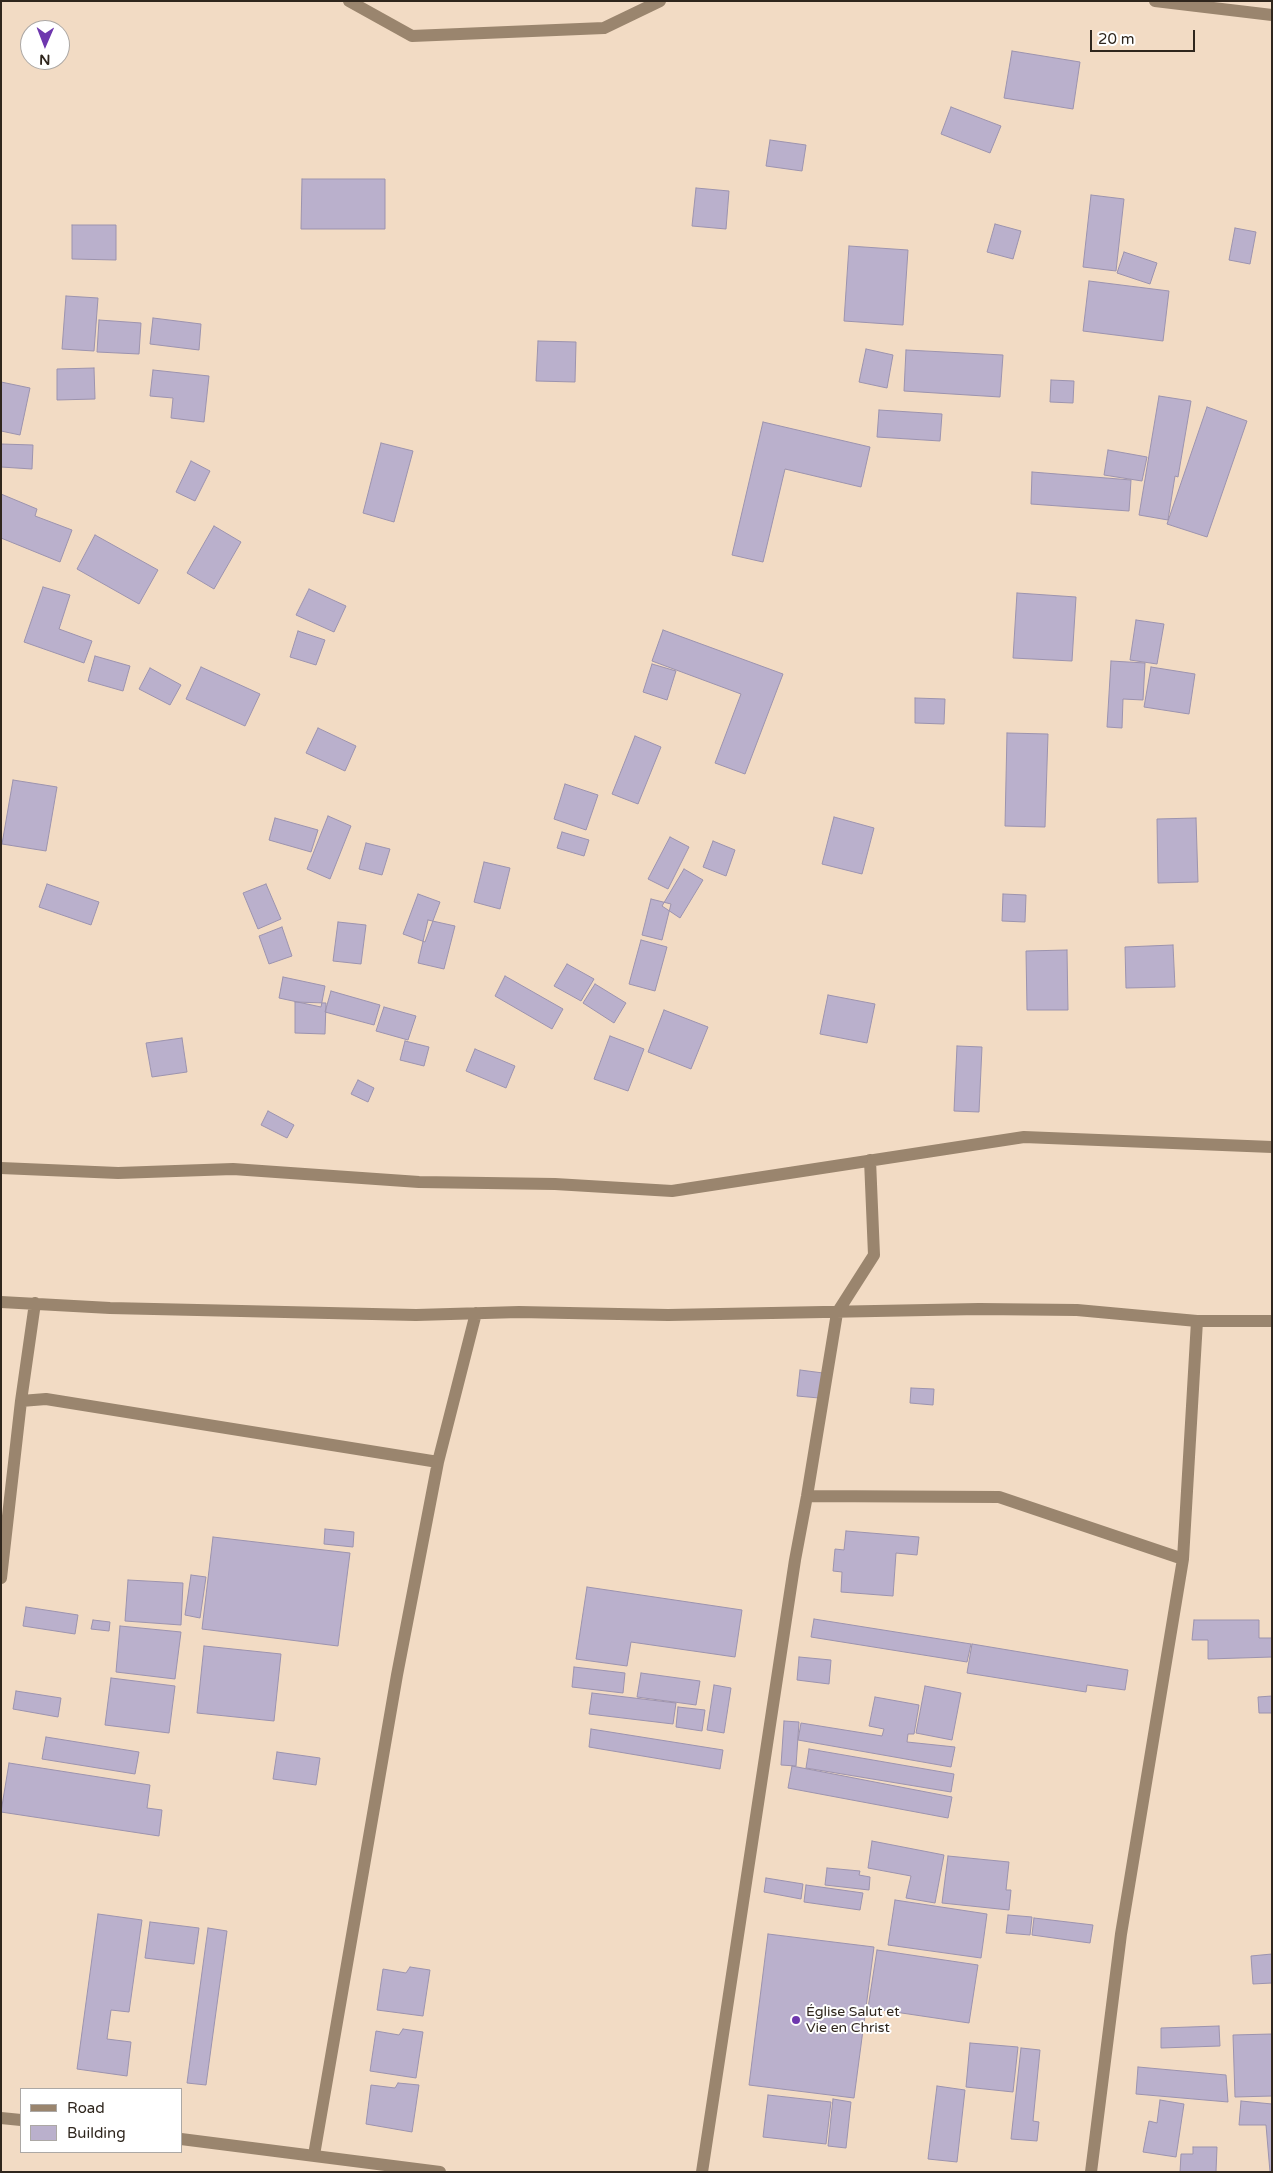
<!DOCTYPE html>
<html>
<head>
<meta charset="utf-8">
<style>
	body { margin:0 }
	#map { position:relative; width:1273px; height:2173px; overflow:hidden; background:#f2dbc4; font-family:"Varela Round",sans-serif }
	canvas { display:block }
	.frame { position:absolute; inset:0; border:2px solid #2f261d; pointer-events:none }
	.legend { position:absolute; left:20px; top:2088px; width:162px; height:65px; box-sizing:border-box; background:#fff; border:1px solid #aca8a5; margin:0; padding:6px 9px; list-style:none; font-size:15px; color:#2f261d }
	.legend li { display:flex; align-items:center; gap:10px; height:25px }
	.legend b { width:25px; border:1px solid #aca8a5 }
	.north { position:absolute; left:20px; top:20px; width:50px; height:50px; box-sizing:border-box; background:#fff; border:1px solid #aca8a5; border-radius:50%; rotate:181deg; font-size:14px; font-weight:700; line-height:20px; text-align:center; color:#2f261d }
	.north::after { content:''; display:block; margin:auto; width:18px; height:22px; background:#6e37ae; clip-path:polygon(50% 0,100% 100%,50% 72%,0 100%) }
	.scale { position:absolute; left:1090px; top:30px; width:105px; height:22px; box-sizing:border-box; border:2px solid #2f261d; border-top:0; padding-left:6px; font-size:15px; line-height:18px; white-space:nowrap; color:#2f261d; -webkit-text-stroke:4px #fff; paint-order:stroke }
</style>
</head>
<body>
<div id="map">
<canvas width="1273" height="2173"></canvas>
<div class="frame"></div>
<ul class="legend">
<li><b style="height:6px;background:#9a856e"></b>Road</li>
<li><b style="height:14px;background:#bab0cc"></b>Building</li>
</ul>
<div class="north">N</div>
<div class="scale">20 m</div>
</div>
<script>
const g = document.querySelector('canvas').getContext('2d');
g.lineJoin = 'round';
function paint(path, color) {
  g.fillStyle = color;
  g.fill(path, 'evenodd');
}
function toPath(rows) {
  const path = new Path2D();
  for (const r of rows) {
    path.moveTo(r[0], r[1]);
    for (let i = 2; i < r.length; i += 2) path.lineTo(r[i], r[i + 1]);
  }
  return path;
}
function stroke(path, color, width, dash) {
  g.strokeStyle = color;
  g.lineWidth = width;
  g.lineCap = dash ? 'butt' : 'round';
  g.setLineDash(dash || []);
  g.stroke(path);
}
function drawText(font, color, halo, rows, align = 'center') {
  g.font = font + ' "Varela Round",sans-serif';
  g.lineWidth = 4;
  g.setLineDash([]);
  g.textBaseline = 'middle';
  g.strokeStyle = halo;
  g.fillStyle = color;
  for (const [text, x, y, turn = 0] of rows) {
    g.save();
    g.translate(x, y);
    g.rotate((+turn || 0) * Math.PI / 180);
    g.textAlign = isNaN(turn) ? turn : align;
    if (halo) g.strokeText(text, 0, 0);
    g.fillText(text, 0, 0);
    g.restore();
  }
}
const building = toPath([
	[1012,51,1080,62,1073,109,1004,98,1012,51],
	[951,107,1001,126,990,153,941,134,951,107],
	[770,140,806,145,802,171,766,166,770,140],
	[302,179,385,179,385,229,301,229,302,179],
	[696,188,729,191,726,229,692,226,696,188],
	[1091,195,1124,199,1116,271,1083,267,1091,195],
	[995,224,1021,231,1013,259,987,252,995,224],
	[72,225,116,225,116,260,72,259,72,225],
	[1235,228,1256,232,1250,264,1229,260,1235,228],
	[849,246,908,250,903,325,844,321,849,246],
	[1124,252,1157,263,1150,284,1117,273,1124,252],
	[1089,281,1169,291,1163,341,1083,331,1089,281],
	[66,296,98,298,94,351,62,349,66,296],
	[153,318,201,324,199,350,150,344,153,318],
	[99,320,141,323,139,354,97,352,99,320],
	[538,341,576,342,575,382,536,381,538,341],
	[866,349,893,355,887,388,859,382,866,349],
	[906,350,1003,355,1000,397,904,391,906,350],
	[94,368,95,399,57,400,57,369,94,368],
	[153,370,209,376,204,422,171,418,173,398,150,396,153,370],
	[1051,380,1074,381,1073,403,1050,402,1051,380],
	[1,382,30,388,20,435,1,431,1,382],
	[1159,396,1191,401,1178,477,1175,476,1168,520,1139,515,1159,396],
	[1207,407,1247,421,1207,537,1167,524,1207,407],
	[879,410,942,414,940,441,877,437,879,410],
	[763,422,870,447,861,487,785,469,763,562,732,555,763,422],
	[381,443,413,451,394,522,363,513,381,443],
	[1,444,33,445,32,469,1,467,1,444],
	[1108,450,1147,457,1142,481,1104,475,1108,450],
	[191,461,210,471,195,501,176,492,191,461],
	[1032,472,1131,480,1129,511,1031,504,1032,472],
	[1,494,37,509,35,516,72,530,60,562,1,538,1,494],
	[214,526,241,542,214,589,187,573,214,526],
	[95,535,158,570,139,604,77,569,95,535],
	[43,587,70,595,59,629,92,641,84,663,24,642,43,587],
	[309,589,346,606,334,632,296,615,309,589],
	[1017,593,1076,597,1072,661,1013,658,1017,593],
	[1136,620,1164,624,1157,664,1130,660,1136,620],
	[663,630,783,674,745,774,715,763,741,694,652,661,663,630],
	[298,631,325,640,316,665,290,657,298,631],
	[95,656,130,666,123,691,88,681,95,656],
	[1111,661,1145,663,1143,700,1123,699,1122,728,1107,727,1111,661],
	[652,664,676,671,667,700,643,692,652,664],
	[201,667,260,694,245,726,186,699,201,667],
	[1151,667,1195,674,1189,714,1144,707,1151,667],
	[150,668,181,685,170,705,139,689,150,668],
	[915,698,945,699,944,724,915,723,915,698],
	[318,728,356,746,345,771,306,753,318,728],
	[1007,733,1048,734,1045,827,1005,826,1007,733],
	[635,736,661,747,638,804,612,794,635,736],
	[13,780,57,787,46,851,2,844,13,780],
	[565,784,598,795,586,830,554,819,565,784],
	[328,816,351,826,330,879,307,869,328,816],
	[834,817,874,828,862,874,822,864,834,817],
	[275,818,318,830,311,852,269,840,275,818],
	[1196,818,1198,882,1158,883,1157,819,1196,818],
	[562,832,589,840,584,856,557,848,562,832],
	[670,837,689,847,668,889,648,879,670,837],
	[713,841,735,850,726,876,703,867,713,841],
	[366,843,390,849,382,875,359,869,366,843],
	[484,862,510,868,500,909,474,902,484,862],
	[684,869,703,880,680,918,662,906,684,869],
	[47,884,99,902,91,925,39,907,47,884],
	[266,884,281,919,258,929,243,893,266,884],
	[418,894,440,902,425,942,403,934,418,894],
	[1003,894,1026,895,1025,922,1002,921,1003,894],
	[651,899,671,904,662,940,642,935,651,899],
	[428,920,455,926,444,969,418,963,428,920],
	[338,922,366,925,361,964,333,961,338,922],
	[282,927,292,956,269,964,259,936,282,927],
	[641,940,667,947,655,991,629,984,641,940],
	[1173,945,1175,987,1126,988,1125,947,1173,945],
	[1067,950,1068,1010,1027,1010,1026,951,1067,950],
	[567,964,594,979,581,1001,554,986,567,964],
	[505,976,563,1009,552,1029,495,996,505,976],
	[283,977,325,986,321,1007,279,998,283,977],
	[595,984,626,1003,614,1023,583,1003,595,984],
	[331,991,380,1005,374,1025,325,1012,331,991],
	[828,995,875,1004,867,1043,820,1034,828,995],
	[295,1002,326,1003,325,1034,295,1033,295,1002],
	[384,1007,416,1016,408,1040,376,1031,384,1007],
	[664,1010,708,1027,691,1069,648,1052,664,1010],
	[610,1036,644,1049,628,1091,594,1079,610,1036],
	[182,1038,187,1072,152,1077,146,1043,182,1038],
	[405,1041,429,1047,424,1066,400,1060,405,1041],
	[957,1046,982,1047,979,1112,954,1111,957,1046],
	[475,1049,515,1066,506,1088,466,1071,475,1049],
	[358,1080,374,1088,368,1102,351,1094,358,1080],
	[268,1111,294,1125,287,1138,261,1125,268,1111],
	[800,1370,823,1373,819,1398,797,1396,800,1370],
	[911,1388,934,1389,933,1405,910,1403,911,1388],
	[325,1529,354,1532,353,1547,324,1544,325,1529],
	[846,1531,919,1537,917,1555,896,1553,893,1596,841,1592,842,1572,833,1571,835,1549,844,1550,846,1531],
	[213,1537,350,1553,338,1646,202,1629,213,1537],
	[191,1575,206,1577,200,1618,185,1615,191,1575],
	[128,1580,183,1583,181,1625,125,1621,128,1580],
	[587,1587,742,1610,735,1657,631,1642,627,1666,576,1659,587,1587],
	[26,1607,78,1615,75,1634,23,1626,26,1607],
	[814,1619,971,1644,967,1662,811,1637,814,1619],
	[93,1620,110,1622,109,1631,91,1629,93,1620],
	[1194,1620,1259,1620,1259,1638,1272,1638,1272,1657,1208,1659,1208,1640,1192,1640,1194,1620],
	[120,1626,181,1632,175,1679,116,1672,120,1626],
	[972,1644,1128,1670,1125,1690,1087,1685,1086,1692,967,1673,972,1644],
	[204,1646,281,1654,274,1721,197,1713,204,1646],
	[799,1657,831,1660,829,1684,797,1680,799,1657],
	[574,1667,625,1673,623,1693,572,1687,574,1667],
	[641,1673,700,1681,696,1705,637,1697,641,1673],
	[111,1678,175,1686,169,1733,105,1725,111,1678],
	[714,1685,731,1688,724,1733,707,1730,714,1685],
	[925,1686,961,1693,952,1740,916,1733,925,1686],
	[16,1691,61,1698,58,1717,13,1709,16,1691],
	[592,1693,676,1703,673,1724,589,1714,592,1693],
	[1272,1696,1272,1713,1259,1713,1258,1697,1272,1696],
	[875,1697,919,1705,914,1734,908,1734,907,1742,955,1747,951,1767,798,1740,801,1723,882,1736,884,1729,869,1726,875,1697],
	[678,1707,705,1710,702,1731,676,1727,678,1707],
	[784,1721,799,1722,796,1766,781,1765,784,1721],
	[591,1729,723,1750,720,1769,589,1747,591,1729],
	[46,1737,139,1752,135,1774,42,1759,46,1737],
	[809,1749,954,1774,951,1792,806,1768,809,1749],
	[277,1752,320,1758,316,1785,273,1779,277,1752],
	[9,1763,150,1785,147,1808,162,1810,159,1836,1,1812,9,1763],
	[792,1766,952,1797,948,1818,788,1788,792,1766],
	[872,1841,944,1855,935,1903,906,1898,911,1876,868,1868,872,1841],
	[948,1856,1009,1862,1006,1890,1011,1890,1009,1910,942,1903,948,1856],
	[827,1868,860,1871,859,1875,870,1877,869,1890,825,1885,827,1868],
	[766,1878,803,1884,801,1899,764,1892,766,1878],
	[806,1885,863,1893,860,1910,804,1902,806,1885],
	[895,1900,987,1914,981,1958,888,1945,895,1900],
	[98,1914,142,1920,129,2012,111,2010,107,2039,131,2042,127,2076,77,2069,98,1914],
	[1008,1915,1032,1917,1030,1935,1006,1933,1008,1915],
	[1034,1918,1093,1925,1090,1943,1032,1935,1034,1918],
	[150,1922,199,1928,194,1964,145,1958,150,1922],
	[208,1928,227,1931,206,2085,187,2083,208,1928],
	[768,1934,874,1947,854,2098,749,2085,768,1934],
	[877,1950,978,1965,969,2023,868,2008,877,1950],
	[1272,1954,1272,1983,1253,1984,1251,1956,1272,1954],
	[410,1967,430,1970,423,2016,377,2010,383,1969,406,1973,410,1967],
	[1219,2026,1220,2046,1161,2048,1161,2028,1219,2026],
	[403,2029,423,2032,416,2078,370,2071,376,2031,399,2035,403,2029],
	[1272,2034,1272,2096,1235,2097,1233,2035,1272,2034],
	[970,2043,1018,2047,1013,2092,966,2087,970,2043],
	[1021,2048,1040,2050,1033,2121,1039,2122,1037,2141,1011,2139,1021,2048],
	[1138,2067,1226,2075,1228,2102,1136,2094,1138,2067],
	[398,2083,419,2085,412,2132,366,2124,371,2085,395,2088,398,2083],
	[937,2086,965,2090,957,2162,928,2159,937,2086],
	[768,2095,831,2102,826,2144,763,2137,768,2095],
	[833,2099,851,2102,846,2148,828,2146,833,2099],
	[1160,2100,1184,2104,1176,2157,1143,2152,1149,2121,1157,2123,1160,2100],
	[1241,2101,1272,2104,1272,2172,1270,2172,1266,2125,1239,2125,1241,2101],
	[1193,2147,1217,2147,1216,2172,1180,2172,1181,2154,1193,2154,1193,2147]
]);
const minor = toPath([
	[349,1,412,36,604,28,660,1],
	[1155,1,1272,15],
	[1,1168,118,1173,233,1169,419,1182,555,1184,672,1191,1024,1137,1272,1147],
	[1,1302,110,1308,416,1315,519,1312,668,1315,979,1309,1077,1310,1197,1321,1272,1321],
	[21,1401,46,1399,438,1462],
	[807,1496,999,1497,1183,1559],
	[1,1578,21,1401,35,1303],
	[1,2118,21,2120],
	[181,2139,440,2172],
	[314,2155,397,1675,438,1462,476,1313],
	[702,2172,795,1560,807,1496,837,1313,874,1255,870,1160],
	[1091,2172,1121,1934,1183,1559,1197,1321]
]);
const markers = [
	[796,2020,5,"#6e37ae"]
];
const poiNames = [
	["Église Salut et",806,2012],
	["Vie en Christ",806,2028]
];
paint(building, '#bab0cc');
stroke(building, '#9c93ae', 1);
stroke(minor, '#9a856e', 12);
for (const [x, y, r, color] of markers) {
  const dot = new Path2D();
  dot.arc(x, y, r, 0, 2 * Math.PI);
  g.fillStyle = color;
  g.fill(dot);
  stroke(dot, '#fff', 2);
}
drawText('14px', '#2f261d', '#fff', poiNames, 'left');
</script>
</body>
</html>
